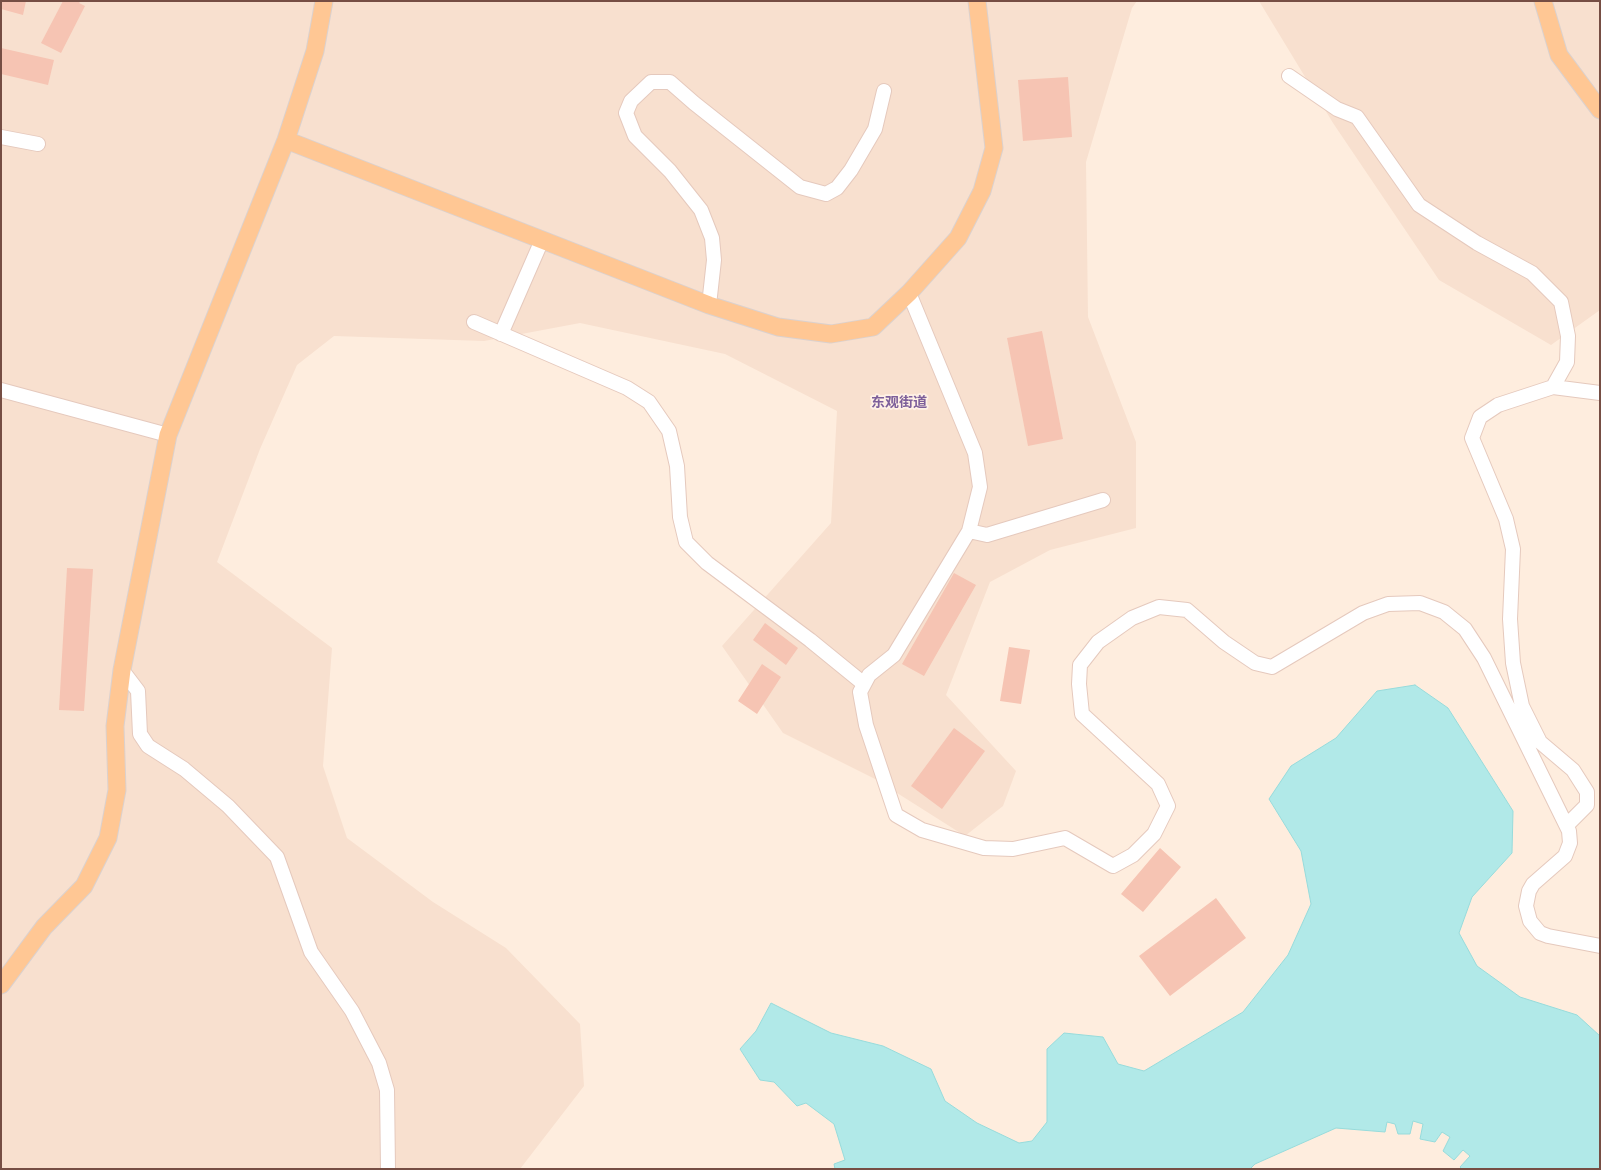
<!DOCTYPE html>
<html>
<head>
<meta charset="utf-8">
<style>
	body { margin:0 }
	#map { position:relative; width:1601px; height:1170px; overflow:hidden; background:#feedde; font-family:"Noto Sans",sans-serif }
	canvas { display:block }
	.frame { position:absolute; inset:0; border:2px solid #764e44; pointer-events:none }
</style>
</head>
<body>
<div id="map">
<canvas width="1601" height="1170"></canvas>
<div class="frame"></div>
</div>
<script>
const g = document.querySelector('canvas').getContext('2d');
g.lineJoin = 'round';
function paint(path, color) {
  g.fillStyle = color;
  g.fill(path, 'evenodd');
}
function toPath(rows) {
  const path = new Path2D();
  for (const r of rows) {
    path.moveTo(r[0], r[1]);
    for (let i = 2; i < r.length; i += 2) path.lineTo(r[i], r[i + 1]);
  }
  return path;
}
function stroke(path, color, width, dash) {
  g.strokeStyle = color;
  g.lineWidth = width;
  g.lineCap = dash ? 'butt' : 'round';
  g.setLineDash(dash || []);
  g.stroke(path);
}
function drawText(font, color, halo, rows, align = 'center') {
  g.font = font + ' "Noto Sans","Noto Sans SC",sans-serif';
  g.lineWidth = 3.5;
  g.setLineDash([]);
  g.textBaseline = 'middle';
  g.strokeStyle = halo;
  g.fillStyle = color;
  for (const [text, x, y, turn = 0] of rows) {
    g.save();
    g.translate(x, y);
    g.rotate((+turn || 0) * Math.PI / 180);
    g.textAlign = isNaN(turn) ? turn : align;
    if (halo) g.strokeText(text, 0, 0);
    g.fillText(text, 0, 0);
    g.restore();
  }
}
const residential = toPath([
	[1,1,1137,1,1132,8,1086,162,1088,317,1136,442,1136,528,1050,550,990,582,946,695,1016,771,1003,806,965,836,875,779,783,733,722,646,831,523,837,411,725,354,580,323,484,341,334,336,297,365,260,449,217,562,332,648,323,766,347,838,433,902,506,948,580,1024,584,1086,520,1169,1,1169],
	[1259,1,1600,1,1600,310,1551,345,1439,280,1333,123]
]);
const water = toPath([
	[1415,685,1448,708,1513,811,1512,853,1472,897,1459,933,1477,966,1520,997,1577,1015,1600,1036,1600,1169,1462,1169,1460,1167,1470,1156,1463,1150,1454,1160,1443,1151,1450,1137,1442,1132,1435,1142,1420,1139,1423,1124,1413,1121,1410,1134,1398,1134,1395,1124,1387,1122,1385,1132,1336,1128,1255,1164,1250,1169,835,1169,834,1164,845,1160,834,1124,806,1103,797,1106,774,1082,760,1080,740,1049,756,1031,771,1003,831,1033,883,1046,931,1069,945,1101,977,1123,1019,1143,1032,1141,1047,1122,1047,1049,1064,1033,1103,1037,1118,1064,1144,1071,1243,1012,1288,955,1311,904,1301,851,1269,799,1291,766,1336,738,1377,691,1415,685]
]);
const building = toPath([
	[1,1,26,1,23,15,1,9],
	[63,1,81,1,79,3,85,6,61,53,41,43],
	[1,48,54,60,48,85,1,74],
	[1068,77,1072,137,1023,141,1018,80],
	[1042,331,1063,439,1028,446,1007,338],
	[67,568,93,569,84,711,59,710],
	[954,573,976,585,924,676,902,664],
	[765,623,798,648,786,665,753,640],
	[1009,647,1030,650,1021,704,1000,701],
	[762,664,781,677,757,714,738,701],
	[954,728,985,751,942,809,911,786],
	[1160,848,1181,867,1143,912,1121,894],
	[1216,898,1246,938,1170,996,1139,956]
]);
const minor = toPath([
	[1289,76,1337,109,1357,117,1419,205,1477,243,1532,273,1561,302,1568,336,1567,362,1553,387],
	[1,137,38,144],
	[909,293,975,453,980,487,969,531,894,655,869,675,860,692,866,725,896,815,922,830,984,848,1013,849,1065,838,1113,866,1133,855,1154,834,1168,806,1158,784,1082,714,1079,684,1080,665,1098,642,1132,618,1159,607,1187,610,1224,642,1255,663,1272,667,1363,613,1388,604,1420,603,1444,612,1465,629,1484,658,1569,831,1570,843,1565,856,1533,884,1529,891,1526,906,1530,921,1540,933,1548,936,1600,946],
	[709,305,714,260,712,238,701,210,670,171,635,136,626,113,631,101,651,82,670,82,694,103,800,187,826,194,837,188,851,170,875,129,884,91],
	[474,322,627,388,649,402,669,431,677,466,680,517,686,542,707,563,810,640,864,684],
	[501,334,542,240],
	[1,390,168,435],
	[969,531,987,535,1103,500],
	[122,670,138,691,140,734,148,746,184,769,228,806,277,857,311,952,352,1011,379,1063,387,1090,388,1169],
	[1567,825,1587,805,1587,792,1573,770,1540,742,1522,706,1513,663,1510,619,1513,549,1506,519,1472,438,1480,417,1498,405,1553,387,1600,393]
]);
const major = toPath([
	[1543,1,1559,55,1600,110],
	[286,140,709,305,778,327,831,334,873,327,909,293,958,238,982,191,994,148,977,1],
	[1,985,44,927,84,886,108,838,117,790,115,726,122,670,168,435,286,140,315,51,324,1]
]);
const districtNames = [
	["东观街道",899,403]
];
paint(residential, '#f8e0cf');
paint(water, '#b1e9e8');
stroke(water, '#97dbdb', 1);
paint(building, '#f6c4b3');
stroke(minor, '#e5c9bd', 16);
stroke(major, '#dbd1ce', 19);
stroke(minor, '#fff', 14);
stroke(major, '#ffc794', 17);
drawText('bold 14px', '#7d5f9a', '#fff1e6', districtNames);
</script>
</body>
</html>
